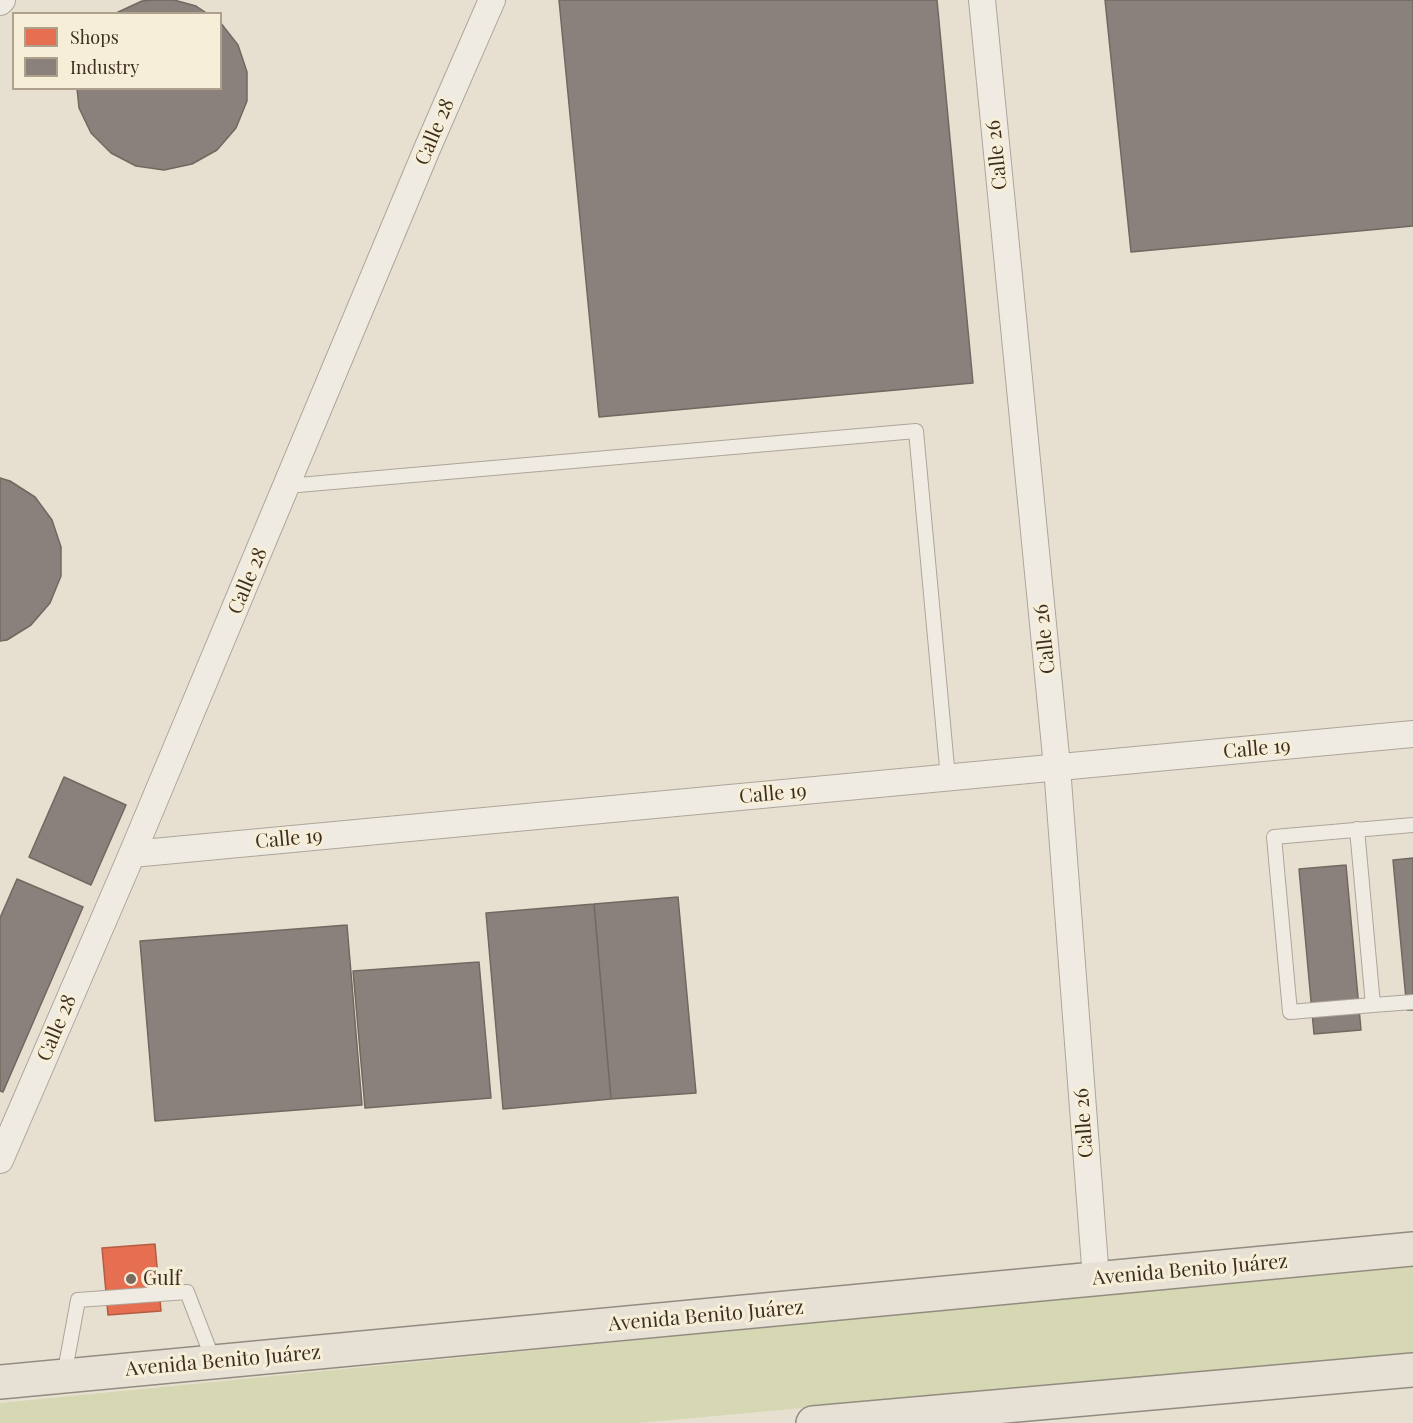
<!DOCTYPE html>
<html>
<head>
<meta charset="utf-8">
<style>
	body { margin:0 }
	#map { position:relative; width:1413px; height:1423px; overflow:hidden; background:#e7e0d1; font-family:"Playfair Display",serif }
	canvas { display:block }
	.legend { position:absolute; left:12px; top:12px; width:210px; height:78px; box-sizing:border-box; background:#f7eed8; border:2px solid #ada18e; margin:0; padding:8px 10px; list-style:none; font-size:18px; color:#3d2e20 }
	.legend li { display:flex; align-items:center; gap:12px; height:30px }
	.legend b { width:30px; border:2px solid #ada18e }
</style>
</head>
<body>
<div id="map">
<canvas width="1413" height="1423"></canvas>
<ul class="legend">
<li><b style="height:16px;background:#e76f51"></b>Shops</li>
<li><b style="height:16px;background:#8a817c"></b>Industry</li>
</ul>
</div>
<script>
const g = document.querySelector('canvas').getContext('2d');
g.lineJoin = 'round';
function paint(path, color) {
  g.fillStyle = color;
  g.fill(path, 'evenodd');
}
function toPath(rows) {
  const path = new Path2D();
  for (const r of rows) {
    path.moveTo(r[0], r[1]);
    for (let i = 2; i < r.length; i += 2) path.lineTo(r[i], r[i + 1]);
  }
  return path;
}
function stroke(path, color, width, dash) {
  g.strokeStyle = color;
  g.lineWidth = width;
  g.lineCap = dash ? 'butt' : 'round';
  g.setLineDash(dash || []);
  g.stroke(path);
}
function drawText(font, color, halo, rows, align = 'center') {
  g.font = font + ' "Playfair Display",serif';
  g.lineWidth = 6;
  g.setLineDash([]);
  g.textBaseline = 'middle';
  g.strokeStyle = halo;
  g.fillStyle = color;
  for (const [text, x, y, turn = 0] of rows) {
    g.save();
    g.translate(x, y);
    g.rotate((+turn || 0) * Math.PI / 180);
    g.textAlign = isNaN(turn) ? turn : align;
    if (halo) g.strokeText(text, 0, 0);
    g.fillText(text, 0, 0);
    g.restore();
  }
}
const green = toPath([
	[1413,1267,1413,1352,639,1423,0,1423,0,1403,923,1312]
]);
const shops = toPath([
	[155,1244,161,1311,108,1315,102,1248,155,1244]
]);
const industry = toPath([
	[153,0,174,0,196,6,208,14,114,14,142,1,153,0],
	[559,0,937,0,973,383,599,417,559,0],
	[1105,0,1413,0,1413,226,1131,252,1105,0],
	[220,22,238,45,247,72,247,101,236,128,217,150,192,164,164,170,136,166,111,153,91,133,79,108,77,88,220,88,220,22],
	[0,478,10,481,35,497,52,520,61,547,61,576,50,603,31,625,7,640,0,641,0,478],
	[64,777,126,805,91,885,29,857,64,777],
	[1413,858,1413,1010,1407,1010,1393,860,1413,858],
	[1346,865,1361,1030,1314,1034,1299,869,1346,865],
	[17,879,83,907,3,1092,0,1091,0,918,17,879],
	[678,897,696,1093,611,1099,594,904,678,897],
	[594,904,611,1099,503,1109,486,913,594,904],
	[347,925,362,1105,155,1121,140,941,347,925],
	[479,962,491,1098,365,1108,353,971,479,962]
]);
const lane = toPath([
	[287,486,916,431,948,778],
	[1357,829,1373,1005,1413,1002],
	[1373,1005,1290,1012,1274,837,1413,825],
	[64,1376,78,1300,187,1292,214,1362]
]);
const street = toPath([
	[982,0,1057,767,1096,1279],
	[0,2,2,0],
	[132,854,1413,734],
	[0,1160,132,854,427,149,492,0]
]);
const primary = toPath([
	[0,1382,1413,1249],
	[813,1423,1413,1370]
]);
const markers = [
	[131,1279,6,"#786c5e"]
];
const streetNames = [
	["Calle 28",435,132,-67],
	["Calle 26",997,155,-96],
	["Calle 28",248,581,-67],
	["Calle 26",1045,639,-96],
	["Calle 19",1257,749,-5],
	["Calle 19",773,794,-5],
	["Calle 19",289,839,-5],
	["Calle 28",57,1028,-67],
	["Calle 26",1084,1123,-94],
	["Avenida Benito Juárez",1190,1270,-5],
	["Avenida Benito Juárez",706,1316,-5],
	["Avenida Benito Juárez",223,1361,-5]
];
const poiNames = [
	["Gulf",143,1279]
];
paint(green, '#d6d7b3');
paint(shops, '#e76f51');
stroke(shops, '#b45c42', 1.5);
paint(industry, '#8a817c');
stroke(industry, '#736860', 1.5);
stroke(lane, '#ada599', 16);
stroke(street, '#ada599', 28);
stroke(primary, '#928b80', 36);
stroke(lane, '#efebe3', 14);
stroke(street, '#efebe3', 26);
stroke(primary, '#e6e1d4', 33);
for (const [x, y, r, color] of markers) {
  const dot = new Path2D();
  dot.arc(x, y, r, 0, 2 * Math.PI);
  g.fillStyle = color;
  g.fill(dot);
  stroke(dot, '#f7eed8', 2);
}
drawText('20px', '#3d2e20', '#f7eed8', streetNames);
drawText('20px', '#3d2e20', '#f7eed8', poiNames, 'left');
</script>
</body>
</html>
